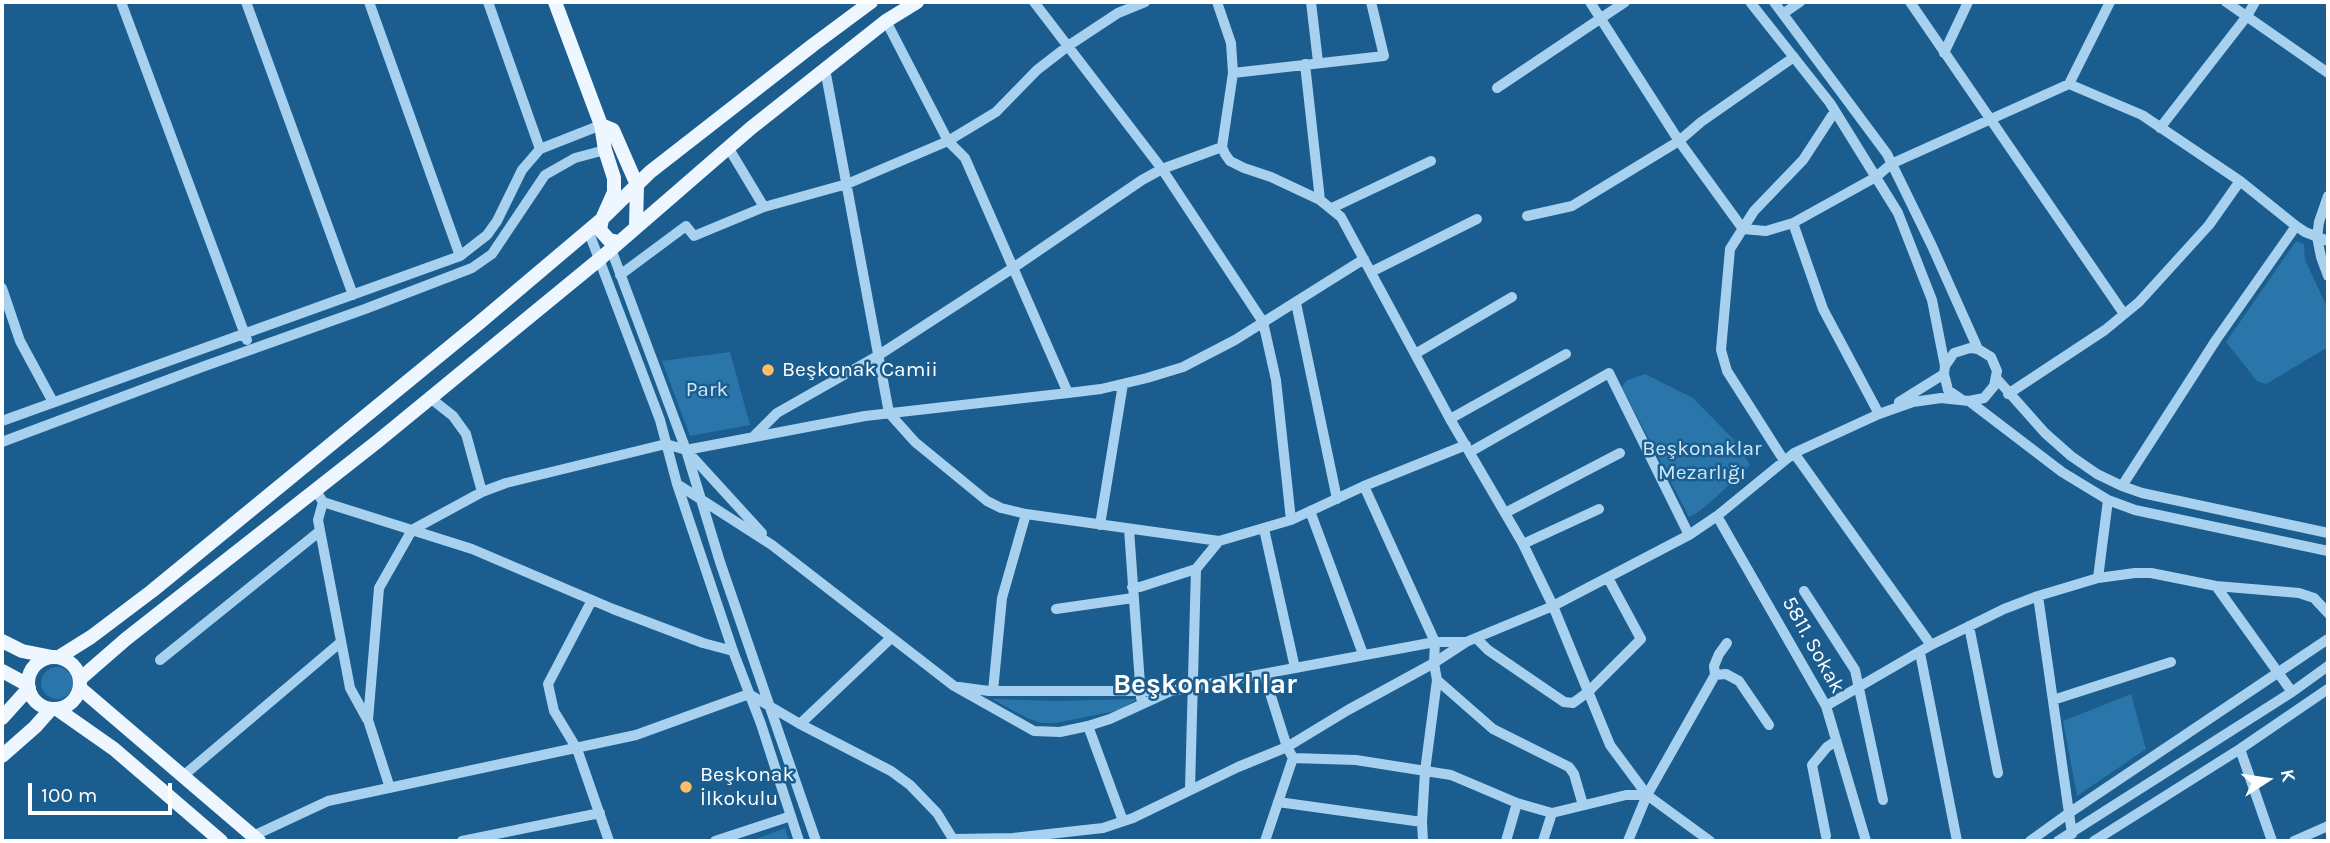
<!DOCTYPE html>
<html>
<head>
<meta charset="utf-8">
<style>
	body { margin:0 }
	#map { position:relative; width:2330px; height:843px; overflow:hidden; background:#1a5d8e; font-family:Karla,sans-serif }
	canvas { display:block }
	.frame { position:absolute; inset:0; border:4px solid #fff; pointer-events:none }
	.north { position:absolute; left:2232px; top:745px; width:70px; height:70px; -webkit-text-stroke:5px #1a5d8e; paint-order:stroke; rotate:78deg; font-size:19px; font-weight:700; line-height:28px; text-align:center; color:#fff }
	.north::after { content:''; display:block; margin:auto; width:24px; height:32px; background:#fff; clip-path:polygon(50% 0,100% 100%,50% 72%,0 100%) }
	.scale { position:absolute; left:28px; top:783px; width:144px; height:32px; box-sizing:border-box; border:4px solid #fff; border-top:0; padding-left:9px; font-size:21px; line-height:24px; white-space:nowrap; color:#fff; -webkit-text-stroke:5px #1a5d8e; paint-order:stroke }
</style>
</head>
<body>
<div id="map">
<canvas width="2330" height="843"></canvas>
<div class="frame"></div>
<div class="north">K</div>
<div class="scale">100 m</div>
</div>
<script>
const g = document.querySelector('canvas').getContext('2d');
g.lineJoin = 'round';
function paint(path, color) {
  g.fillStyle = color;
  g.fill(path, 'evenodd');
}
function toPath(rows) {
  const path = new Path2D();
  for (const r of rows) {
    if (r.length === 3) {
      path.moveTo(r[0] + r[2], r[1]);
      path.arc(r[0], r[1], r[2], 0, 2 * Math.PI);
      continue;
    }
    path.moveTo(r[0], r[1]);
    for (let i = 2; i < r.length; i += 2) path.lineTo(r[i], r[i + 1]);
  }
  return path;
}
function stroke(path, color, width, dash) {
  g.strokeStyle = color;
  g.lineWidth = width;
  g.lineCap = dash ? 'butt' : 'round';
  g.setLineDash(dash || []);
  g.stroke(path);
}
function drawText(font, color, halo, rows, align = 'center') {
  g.font = font + ' Karla,sans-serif';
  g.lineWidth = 5;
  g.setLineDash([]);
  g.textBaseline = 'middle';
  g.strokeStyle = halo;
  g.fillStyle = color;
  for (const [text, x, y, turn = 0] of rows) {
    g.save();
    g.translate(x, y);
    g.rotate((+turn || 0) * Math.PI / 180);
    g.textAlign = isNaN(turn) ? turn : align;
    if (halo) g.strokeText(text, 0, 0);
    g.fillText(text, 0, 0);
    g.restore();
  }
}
const green = toPath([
	[2296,241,2304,244,2305,260,2328,309,2328,347,2266,384,2257,381,2226,342],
	[730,352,750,425,690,436,662,361],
	[1645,374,1693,398,1734,440,1750,465,1715,498,1697,513,1689,517,1622,387,1626,381],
	[57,683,16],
	[2131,694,2146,749,2077,796,2063,721],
	[992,699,1055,701,1137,699,1120,710,1056,723,1041,723,1027,718],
	[785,828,789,841,751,841]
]);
const minor = toPath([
	[121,2,247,340],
	[246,2,353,295],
	[369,2,460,256],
	[488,2,540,149],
	[1034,2,1162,169,1263,322,1276,380,1291,520],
	[1217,2,1231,43,1233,73,1222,147,1225,154,1230,161,1244,168,1271,177,1320,200,1341,217,1450,419,1523,544,1553,606,1610,745,1647,795,1710,841],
	[1311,2,1318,62],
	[1590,2,1679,141,1743,229,1766,231,1793,223,1876,177,1891,164,2069,84,2142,115,2240,181,2296,226],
	[1750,2,1830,103,1898,213,1932,300,1945,366],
	[1774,2,1887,154,1932,246,1978,349],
	[1910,2,2124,314],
	[2226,2,2328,73],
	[1784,13,1800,2],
	[886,21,948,141,965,158,1068,393],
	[1944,53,1968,2],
	[1305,64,1320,200],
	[825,69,889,413,915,442,987,501,1001,508,1026,514,1219,541,1291,520,1364,486,1466,445],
	[1233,73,1384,56,1371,2],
	[2069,84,2110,2],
	[1497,88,1625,2],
	[2160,128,2247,16,2255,2],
	[728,147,764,207],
	[2328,196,2319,222,2317,237,2321,257,2328,276],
	[1332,208,1431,161],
	[1527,216,1572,206,1679,141,1701,122,1794,57],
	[1793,223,1823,309,1879,414],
	[588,230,660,420,677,484,733,651,761,724,799,841],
	[611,249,686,450,720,562,816,841],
	[1371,272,1477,219],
	[620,275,686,226,694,236,764,207,847,184,948,141,996,112,1037,70,1068,46,1118,13,1145,2],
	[2,288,20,341,53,402],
	[1296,303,1337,499],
	[1415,354,1512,297],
	[1997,379,2045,433,2071,456,2097,474,2122,486,2142,493,2328,533],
	[2008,394,2105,330,2139,302,2209,225,2240,181],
	[429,397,453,416,466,434,482,492],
	[1969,401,2062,472,2108,500,2135,510,2328,551],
	[1899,402,1944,374],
	[1450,419,1566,354],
	[2,421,460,256,487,235,497,221,522,170,540,149,601,125],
	[753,437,777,413,879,355,1013,268,1142,180,1162,169,1222,147],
	[2,442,202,367,365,309,472,268,492,254,545,175,575,158,605,150],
	[688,452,762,533],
	[1470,452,1609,373,1689,535],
	[1794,453,1931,645],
	[1783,459,1727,371,1721,350,1730,249,1754,211,1803,160,1835,111],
	[677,484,772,545,954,686,1034,731,1060,732,1088,726,1110,719,1171,691],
	[1364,486,1435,642,1434,663,1437,680,1493,729,1569,767,1574,774,1583,805],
	[2122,486,2216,340,2296,226,2305,232,2328,241],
	[316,491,323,502,472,549,613,609,703,643,733,651],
	[323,502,318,520,350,688,367,719],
	[1310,511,1363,654],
	[1505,513,1620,453],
	[1717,516,1826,706,1866,841],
	[1100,525,1123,384],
	[1129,529,1141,698],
	[1264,529,1295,668],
	[1523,544,1599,509],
	[2098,578,2108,500],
	[2216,586,2292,692],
	[1132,587,1140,587,1196,569,1219,541],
	[1804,591,1855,670,1883,800],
	[2038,596,2072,834],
	[592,600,548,684,554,711,577,749,609,841],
	[1056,609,1133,598],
	[1969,626,1998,773],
	[1476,638,1488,650,1564,702,1573,703,1588,692,1641,639,1608,578],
	[1920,653,1957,841],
	[160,660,320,531],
	[1264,674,1287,747,1293,758,1265,841],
	[1715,675,1726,674,1739,681,1769,725],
	[959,687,989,691,1171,691,1435,642,1466,642],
	[993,691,1002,598,1026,514],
	[2053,700,2171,662],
	[1826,706,1931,645,2004,609,2038,596,2098,578,2135,573,2151,573,2216,586,2299,593,2314,598,2328,613],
	[800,724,891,638],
	[1088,726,1123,821],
	[2240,749,2272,841],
	[1293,758,1356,760,1451,775,1517,803,1552,813,1626,795,1647,795],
	[183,776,341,642],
	[390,788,368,720,379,588,412,530,482,492,506,483,666,444,686,450,865,416,1068,393,1101,389,1147,378,1183,367,1235,340,1364,259],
	[1190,789,1196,569],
	[1278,802,1422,822],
	[253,836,328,801,636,735,749,694,800,724,891,771,910,785,937,813,953,839,1013,838,1103,828,1133,818,1238,767,1287,747,1348,710,1434,663,1466,642,1553,606,1689,535,1717,516,1794,453,1879,414,1913,402,1941,398,1969,401,1984,398,1994,386,1997,371,1991,357,1978,349,1970,348,1954,353,1945,366,1944,374,1948,390,1961,399],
	[1826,836,1812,765,1827,747,1836,741],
	[462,841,600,813],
	[715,841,791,816],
	[1423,841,1422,822,1425,771,1437,680],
	[1506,841,1517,803],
	[1543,841,1552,813],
	[1628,841,1647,795,1715,675,1714,666,1719,654,1727,643],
	[2030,841,2069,813,2328,639],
	[2058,841,2292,692,2328,666],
	[2094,841,2240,749,2328,689],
	[2294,841,2328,826]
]);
const major = toPath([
	[555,2,601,125,605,150,614,178,614,192,602,219,600,230,609,240,619,242],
	[601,125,613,130,637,185,636,226],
	[2,641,22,651,52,657],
	[59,657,91,637,152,591,479,323,602,219,650,172,813,45,871,2],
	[54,683,26],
	[2,671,28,685],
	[80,679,126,639,378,441,601,258,751,128,886,21,917,2],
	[80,688,259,841],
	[57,709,114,749,221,841],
	[2,718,29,688],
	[2,756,35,727,51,709]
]);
const markers = [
	[768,370,7,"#ffbc64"],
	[686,787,7,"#ffbc64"]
];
const poiNames = [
	["Beşkonak Camii",782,370],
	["Beşkonak",700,775],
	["İlkokulu",700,799]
];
const parkNames = [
	["Park",707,390],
	["Beşkonaklar",1702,449],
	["Mezarlığı",1702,473]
];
const streetNames = [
	["5811. Sokak",1813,645,61]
];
const districtNames = [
	["Beşkonaklılar",1205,685]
];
paint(green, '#2a76aa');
stroke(minor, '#a7d1ee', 10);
stroke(major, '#eef7ff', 14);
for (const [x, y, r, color] of markers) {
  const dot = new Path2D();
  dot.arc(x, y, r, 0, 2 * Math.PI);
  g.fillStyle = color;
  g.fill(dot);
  stroke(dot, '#1a5d8e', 2.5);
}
drawText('21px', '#fff', '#1a5d8e', poiNames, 'left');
drawText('21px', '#cde8fa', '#1a5d8e', parkNames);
drawText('21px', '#fff', '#1a5d8e', streetNames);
drawText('bold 28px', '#fff', '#1a5d8e', districtNames);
</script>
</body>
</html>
